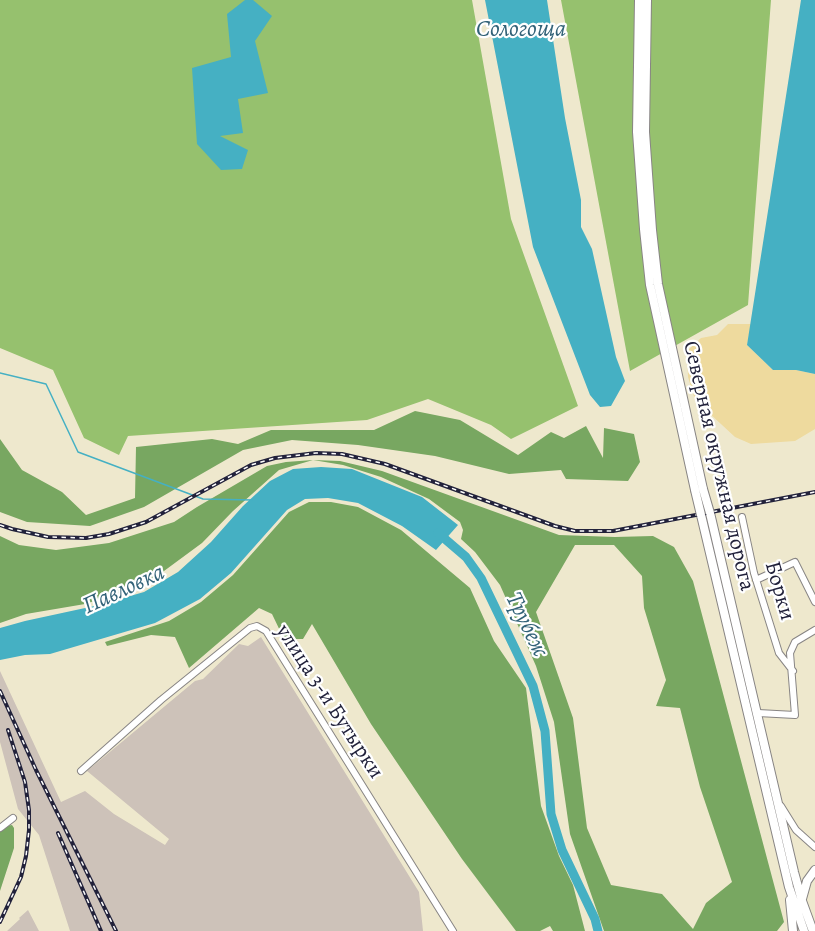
<!DOCTYPE html>
<html>
<head>
<meta charset="utf-8">
<style>
	body { margin:0 }
	canvas { display:block; background:#eee8cd }
</style>
</head>
<body>
<canvas width="815" height="931"></canvas>
<script>
const g = document.querySelector('canvas').getContext('2d');
g.lineJoin = 'round';
function paint(path, color) {
  g.fillStyle = color;
  g.fill(path, 'evenodd');
}
function toPath(rows) {
  const path = new Path2D();
  for (const r of rows) {
    path.moveTo(r[0], r[1]);
    for (let i = 2; i < r.length; i += 2) path.lineTo(r[i], r[i + 1]);
  }
  return path;
}
function stroke(path, color, width, dash) {
  g.strokeStyle = color;
  g.lineWidth = width;
  g.lineCap = dash ? 'butt' : 'round';
  g.setLineDash(dash || []);
  g.stroke(path);
}
function drawText(font, color, halo, rows, align = 'center') {
  g.font = font + ' Alegreya,serif';
  g.lineWidth = 4.5;
  g.setLineDash([]);
  g.textBaseline = 'middle';
  g.strokeStyle = halo;
  g.fillStyle = color;
  for (const [text, x, y, turn = 0] of rows) {
    g.save();
    g.translate(x, y);
    g.rotate((+turn || 0) * Math.PI / 180);
    g.textAlign = isNaN(turn) ? turn : align;
    if (halo) g.strokeText(text, 0, 0);
    g.fillText(text, 0, 0);
    g.restore();
  }
}
const industrial = toPath([
	[261,637,419,892,423,931,70,931,39,835,18,809,0,742,0,671,61,802,85,791,114,814,165,845,169,839,87,771,195,681,203,679,239,644,248,646],
	[28,910,39,931,7,931,20,919,19,918]
]);
const green = toPath([
	[0,0,472,0,511,219,578,406,511,439,491,425,428,399,367,420,128,436,119,455,84,438,53,370,0,348],
	[561,0,771,0,748,305,630,371]
]);
const forest = toPath([
	[415,411,460,420,518,455,551,432,564,438,586,426,603,458,604,428,634,434,640,462,628,481,566,479,561,470,509,474,435,456,358,445,292,440,243,450,144,507,90,526,27,522,0,512,0,439,22,470,62,492,86,515,135,498,136,447,212,439,238,444,271,430,374,430],
	[313,460,279,470,233,511,202,543,145,585,85,604,26,614,0,623,0,536,19,545,56,550,109,543,174,522,197,507,267,466,286,462,313,460,340,461,382,471,559,535,615,537,653,536,674,547,693,581,784,922,777,931,604,931,570,834,554,722,536,666,500,585,475,552,461,539,463,530,460,522,429,499,381,477,343,465],
	[575,545,614,545,642,576,644,608,666,680,656,706,680,708,700,787,732,882,706,903,693,929,662,894,611,885,587,828,573,718,536,612],
	[309,502,331,502,358,507,401,530,470,588,494,641,526,688,541,806,559,856,573,885,585,931,553,931,550,926,540,931,516,931,462,859,371,724,312,624,303,639,284,639,272,614,259,608,189,668,175,637,151,635,107,646,105,642,169,621,201,602,233,575,289,512],
	[12,825,14,828,14,848,0,891,0,827]
]);
const sand = toPath([
	[728,324,751,324,747,345,773,370,796,370,815,374,815,429,795,441,751,444,735,437,695,400,688,377,687,351,701,338,717,335]
]);
const water = toPath([
	[245,0,253,0,272,16,255,41,268,93,238,99,243,133,220,136,248,150,242,169,221,170,197,144,192,68,231,57,227,14],
	[485,0,547,0,565,118,581,200,581,227,592,249,616,357,625,381,611,406,600,407,590,395,533,247],
	[801,0,815,0,815,374,796,370,773,370,747,345],
	[321,467,352,469,422,497,458,525,436,550,402,526,358,503,328,498,305,499,287,510,231,573,200,599,155,623,50,654,25,655,0,660,0,628,25,621,99,605,144,592,178,572,211,542,243,506,270,481,293,469]
]);
const stream = toPath([
	[0,373,46,384,78,452,203,499,252,500]
]);
const river = toPath([
	[438,533,466,557,481,578,533,686,545,731,551,814,562,850,595,919,598,931]
]);
const minor = toPath([
	[742,517,754,573,779,653,793,671],
	[756,580,795,562,815,602],
	[758,713,795,715,790,653,795,642,815,630],
	[81,771,161,700,250,628,257,626,266,631,453,931],
	[781,806,796,830,815,847],
	[0,828,13,818]
]);
const major = toPath([
	[639,0,637,132,644,229,650,285,695,490],
	[647,0,645,132,652,230,658,284,703,489],
	[710,513,794,872,802,901,813,931],
	[701,515,789,887,804,931],
	[802,899,807,881,815,870],
	[790,900,793,931]
]);
const rail = toPath([
	[0,525,12,529,48,537,86,538,109,534,146,522,251,465,275,458,316,453,342,454,385,464,555,526,575,531,613,531,815,492],
	[0,691,36,770,116,931],
	[58,833,101,931],
	[0,922,21,877,26,856,29,830,29,810,25,782,8,730]
]);
const majorBridge = toPath([
	[703,489,710,513],
	[695,490,701,515]
]);
const streetNames = [
	["Северная окружная дорога",718,466,77],
	["Борки",779,591,74],
	["улица 3-и Бутырки",329,702,57]
];
const waterNames = [
	["Сологоща",521,30],
	["Павловка",124,590,-25],
	["Трубеж",526,625,64]
];
paint(industrial, '#cdc2b9');
paint(green, '#96c16e');
paint(forest, '#78a761');
paint(sand, '#eeda9e');
paint(water, '#45b0c3');
stroke(stream, '#45b0c3', 1.5);
stroke(river, '#45b0c3', 9);
stroke(minor, '#888584', 8);
stroke(major, '#888584', 10);
stroke(minor, '#fff', 6);
stroke(major, '#fff', 8);
stroke(rail, '#22223b', 4);
stroke(rail, '#fff', 1.5, [4.5]);
stroke(majorBridge, '#888584', 10, []);
stroke(majorBridge, '#fff', 8);
drawText('22px', '#22223b', '#fff', streetNames);
drawText('italic 24px', '#326278', '#fff', waterNames);
</script>
</body>
</html>
